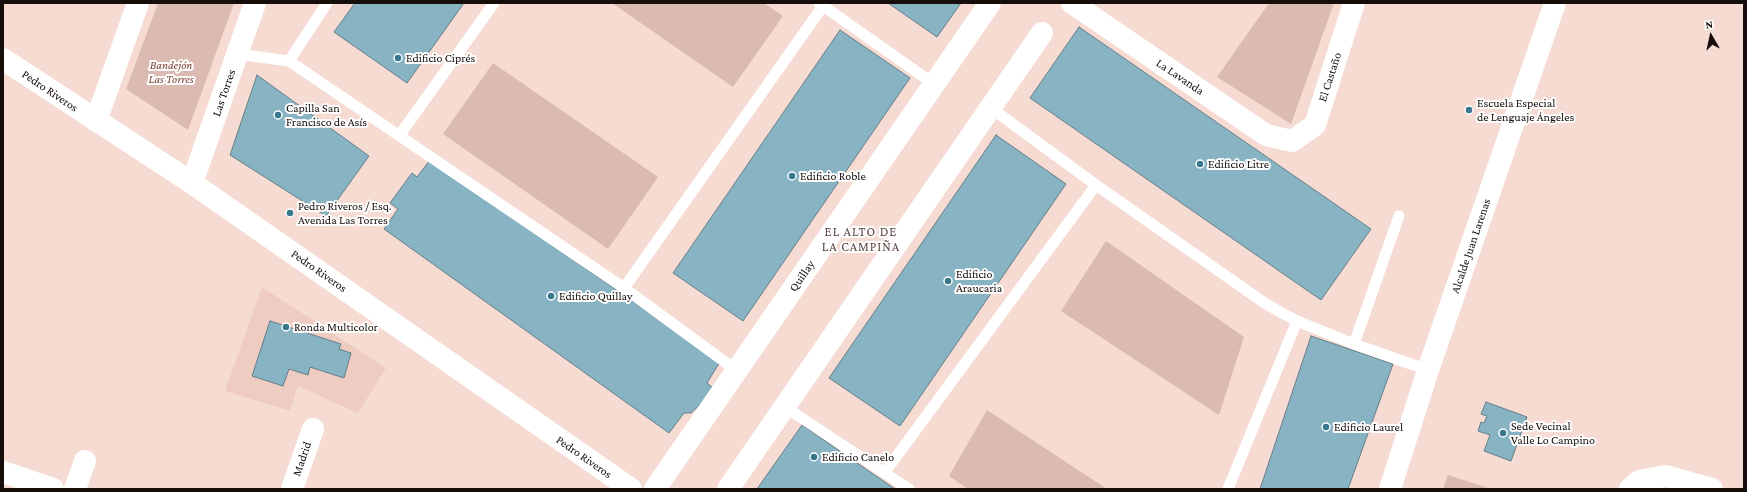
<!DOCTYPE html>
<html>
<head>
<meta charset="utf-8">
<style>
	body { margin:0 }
	#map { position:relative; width:1747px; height:492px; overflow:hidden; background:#f6dbd3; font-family:"Crimson Pro",serif }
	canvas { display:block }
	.frame { position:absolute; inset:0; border:4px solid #160e0b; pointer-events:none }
	.north { position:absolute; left:1691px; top:16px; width:40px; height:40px; -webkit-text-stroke:3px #fff; paint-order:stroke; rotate:351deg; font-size:11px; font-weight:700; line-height:16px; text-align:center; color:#160e0b }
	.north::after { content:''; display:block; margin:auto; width:14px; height:18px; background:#160e0b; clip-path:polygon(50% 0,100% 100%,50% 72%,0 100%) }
</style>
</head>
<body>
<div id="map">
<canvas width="1747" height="492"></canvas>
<div class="frame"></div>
<div class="north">N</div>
</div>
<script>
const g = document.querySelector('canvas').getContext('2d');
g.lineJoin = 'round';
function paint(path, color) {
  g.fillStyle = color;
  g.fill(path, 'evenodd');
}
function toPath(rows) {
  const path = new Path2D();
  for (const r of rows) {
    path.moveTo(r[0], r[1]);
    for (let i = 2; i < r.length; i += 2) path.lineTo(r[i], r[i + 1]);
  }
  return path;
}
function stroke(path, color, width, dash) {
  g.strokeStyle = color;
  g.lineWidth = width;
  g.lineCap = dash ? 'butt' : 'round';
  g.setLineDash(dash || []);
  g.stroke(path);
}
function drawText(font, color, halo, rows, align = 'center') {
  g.font = font + ' "Crimson Pro",serif';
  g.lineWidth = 4;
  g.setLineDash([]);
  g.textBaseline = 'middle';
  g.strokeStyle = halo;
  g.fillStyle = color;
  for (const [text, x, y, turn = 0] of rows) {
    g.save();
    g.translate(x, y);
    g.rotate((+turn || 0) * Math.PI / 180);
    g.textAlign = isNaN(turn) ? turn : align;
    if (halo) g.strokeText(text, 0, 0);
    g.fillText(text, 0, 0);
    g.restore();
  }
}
const built = toPath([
	[262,287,386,368,358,413,298,386,290,411,225,391]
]);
const green = toPath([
	[158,3,234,3,188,130,126,89],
	[612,3,764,3,783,16,733,87],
	[1269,3,1334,3,1291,124,1217,77],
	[493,63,658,177,608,249,443,134],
	[1106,241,1244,337,1219,415,1061,311],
	[987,410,1107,489,968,489,949,476],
	[1448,475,1491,489,1443,489]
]);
const building = toPath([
	[355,3,464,3,407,83,334,32,355,3],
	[888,3,961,3,937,37,888,3],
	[1079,27,1371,229,1321,300,1030,98,1079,27],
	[840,30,910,78,743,321,673,273,840,30],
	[257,75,369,156,326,216,230,155,257,75],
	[996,135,1066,184,900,426,829,378,996,135],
	[430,160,720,362,707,383,713,388,704,401,691,413,684,413,669,433,384,229,398,209,390,203,412,173,417,177,430,160],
	[270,321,341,344,339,349,351,353,344,378,310,367,308,375,289,369,283,386,252,376,270,321],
	[1311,336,1393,364,1348,489,1260,489,1311,336],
	[1486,402,1527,417,1511,461,1484,451,1490,435,1478,431,1481,422,1484,423,1487,416,1481,414,1486,402],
	[802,425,895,489,757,489,802,425]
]);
const service = toPath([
	[819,3,934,84],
	[237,54,289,61,327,3],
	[289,61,624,288,736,370],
	[991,108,1096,185],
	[399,136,494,3],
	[624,288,823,6],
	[1354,344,1399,216],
	[785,407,909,489],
	[885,472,1096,185,1266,304,1297,321,1354,344,1428,370],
	[1228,489,1297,321]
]);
const minor = toPath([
	[1072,3,1266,135,1292,141,1315,125,1354,3],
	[96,121,138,3],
	[192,183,255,3],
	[3,472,53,489],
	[75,489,85,461],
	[292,489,313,429],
	[655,489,990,3],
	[728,489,1042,33],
	[1630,489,1639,481,1666,476,1712,489]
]);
const tertiary = toPath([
	[3,59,192,183,631,489],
	[1390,489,1428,370,1555,3]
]);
const markers = [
	[398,58,4,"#38778c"],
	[1469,110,4,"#38778c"],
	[278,115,4,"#38778c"],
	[1200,164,4,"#38778c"],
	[792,176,4,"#38778c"],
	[290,213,4,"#38778c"],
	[948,281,4,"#38778c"],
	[551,296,4,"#38778c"],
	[286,327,4,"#38778c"],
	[1326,427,4,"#38778c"],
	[1503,433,4,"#38778c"],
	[814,457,4,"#38778c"]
];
const poiNames = [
	["Edificio Ciprés",406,58],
	["Escuela Especial",1477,103],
	["de Lenguaje Ángeles",1477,117],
	["Capilla San",286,108],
	["Francisco de Asís",286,122],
	["Edificio Litre",1208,164],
	["Edificio Roble",800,176],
	["Pedro Riveros / Esq.",298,206],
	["Avenida Las Torres",298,220],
	["Edificio",956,274],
	["Araucaria",956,288],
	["Edificio Quillay",559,296],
	["Ronda Multicolor",294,327],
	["Sede Vecinal",1511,426],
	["Valle Lo Campino",1511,440],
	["Edificio Laurel",1334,427],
	["Edificio Canelo",822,457]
];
const parkNames = [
	["Bandejón",171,65],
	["Las Torres",171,79]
];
const streetNames = [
	["La Lavanda",1180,77,34],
	["El Castaño",1330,77,-72],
	["Pedro Riveros",50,91,34],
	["Las Torres",224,93,-71],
	["Alcalde Juan Larenas",1471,246,-71],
	["Pedro Riveros",319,271,35],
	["Quillay",802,276,-55],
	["Pedro Riveros",584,457,35],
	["Madrid",302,459,-71]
];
const neighbourhoodNames = [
	["EL ALTO DE",861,232],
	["LA CAMPIÑA",861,247]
];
paint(built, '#eeccc1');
paint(green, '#dbbbb1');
paint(building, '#88b3c3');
stroke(building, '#657e87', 1);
stroke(service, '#fff', 11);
stroke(minor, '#fff', 22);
stroke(tertiary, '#fff', 22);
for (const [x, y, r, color] of markers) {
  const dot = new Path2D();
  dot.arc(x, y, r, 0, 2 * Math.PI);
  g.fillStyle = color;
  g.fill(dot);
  stroke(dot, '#fff', 1.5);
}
drawText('12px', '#160e0b', '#fff', poiNames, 'left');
drawText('italic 12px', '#784130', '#fff', parkNames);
drawText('12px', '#160e0b', '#fff', streetNames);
g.letterSpacing = '1px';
drawText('13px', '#5c4740', '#fff', neighbourhoodNames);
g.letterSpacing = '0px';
</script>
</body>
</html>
